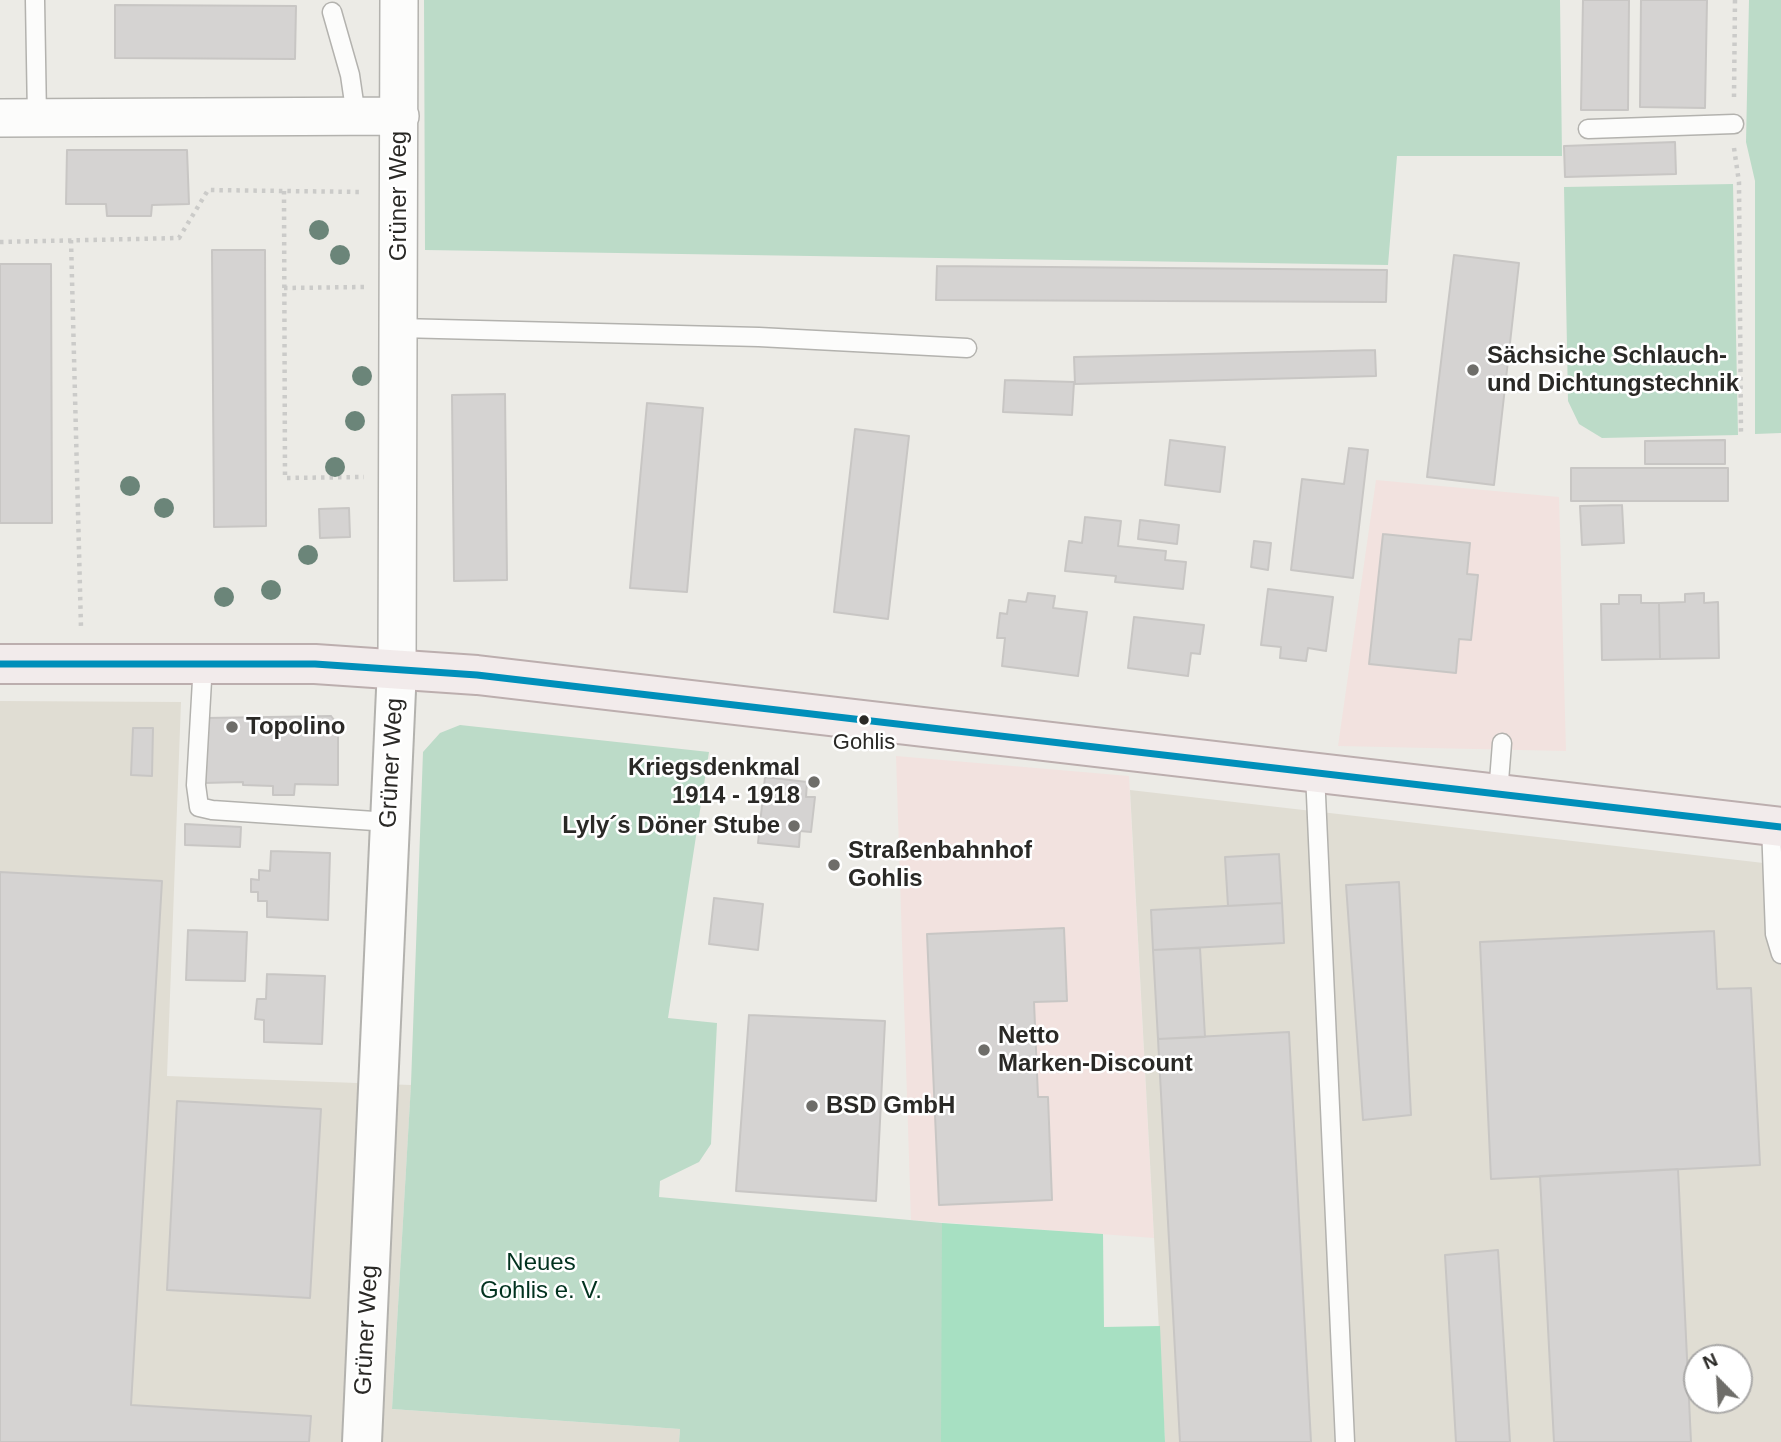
<!DOCTYPE html>
<html>
<head>
<meta charset="utf-8">
<style>
	body { margin:0 }
	#map { position:relative; width:1781px; height:1442px; overflow:hidden; background:#ecebe6; font-family:Arial,sans-serif }
	canvas { display:block }
	.north { position:absolute; left:1683px; top:1344px; width:70px; height:70px; box-sizing:border-box; background:#fff; border:2px solid #aaa9a8; border-radius:50%; rotate:336deg; font-size:19px; font-weight:700; line-height:28px; text-align:center; color:#2a2926 }
	.north::after { content:''; display:block; margin:auto; width:24px; height:32px; background:#6e6d69; clip-path:polygon(50% 0,100% 100%,50% 72%,0 100%) }
</style>
</head>
<body>
<div id="map">
<canvas width="1781" height="1442"></canvas>
<div class="north">N</div>
</div>
<script>
const g = document.querySelector('canvas').getContext('2d');
g.lineJoin = 'round';
function paint(path, color) {
  g.fillStyle = color;
  g.fill(path, 'evenodd');
}
function toPath(rows) {
  const path = new Path2D();
  for (const r of rows) {
    path.moveTo(r[0], r[1]);
    for (let i = 2; i < r.length; i += 2) path.lineTo(r[i], r[i + 1]);
  }
  return path;
}
function stroke(path, color, width, dash) {
  g.strokeStyle = color;
  g.lineWidth = width;
  g.lineCap = dash ? 'butt' : 'round';
  g.setLineDash(dash || []);
  g.stroke(path);
}
function drawText(font, color, halo, rows, align = 'center') {
  g.font = font + ' Arial,sans-serif';
  g.lineWidth = 5;
  g.setLineDash([]);
  g.textBaseline = 'middle';
  g.strokeStyle = halo;
  g.fillStyle = color;
  for (const [text, x, y, turn = 0] of rows) {
    g.save();
    g.translate(x, y);
    g.rotate((+turn || 0) * Math.PI / 180);
    g.textAlign = isNaN(turn) ? turn : align;
    if (halo) g.strokeText(text, 0, 0);
    g.fillText(text, 0, 0);
    g.restore();
  }
}
const commercial = toPath([
	[1376,480,1559,497,1566,751,1338,746],
	[896,756,1129,776,1154,1238,911,1220]
]);
const built = toPath([
	[0,701,181,702,167,1076,411,1085,392,1409,680,1429,679,1442,0,1442],
	[1130,790,1781,865,1781,1442,1165,1442],
	[1697,1358,1739,1358,1739,1400,1697,1400]
]);
const green = toPath([
	[424,0,1560,0,1562,156,1397,156,1388,265,425,250],
	[1749,0,1781,0,1781,433,1755,434,1755,181,1746,142],
	[1733,184,1738,435,1602,438,1579,424,1568,401,1564,187],
	[460,725,709,752,668,1018,717,1023,711,1144,699,1162,660,1181,659,1197,942,1223,943,1442,679,1442,680,1429,392,1409,411,1084,423,752,440,733]
]);
const forest = toPath([
	[942,1223,1103,1234,1104,1327,1160,1326,1165,1442,941,1442]
]);
const building = toPath([
	[1583,0,1629,0,1628,110,1581,110,1583,0],
	[1641,0,1707,0,1705,108,1640,107,1641,0],
	[115,5,296,6,295,59,115,58,115,5],
	[1675,142,1676,174,1565,177,1564,146,1675,142],
	[67,150,187,150,189,204,152,205,151,216,107,216,106,204,66,204,67,150],
	[212,250,265,250,266,526,214,527,212,250],
	[1454,255,1519,263,1494,485,1427,477,1454,255],
	[0,264,51,264,52,523,0,523,0,264],
	[937,266,1387,270,1386,302,936,300,937,266],
	[1375,350,1376,376,1075,384,1074,357,1375,350],
	[1005,380,1074,382,1072,415,1003,412,1005,380],
	[505,394,507,580,454,581,452,395,505,394],
	[647,403,703,408,687,592,630,588,647,403],
	[855,429,909,436,888,619,834,612,855,429],
	[1170,440,1225,447,1220,492,1165,485,1170,440],
	[1725,440,1725,464,1645,464,1645,441,1725,440],
	[1349,448,1368,450,1353,578,1291,570,1302,479,1344,484,1349,448],
	[1571,468,1728,468,1728,501,1571,501,1571,468],
	[1622,505,1624,543,1582,545,1580,506,1622,505],
	[349,508,350,537,320,538,319,509,349,508],
	[1085,517,1121,521,1118,546,1166,551,1165,560,1186,562,1183,589,1115,582,1116,576,1065,571,1069,541,1082,543,1085,517],
	[1140,520,1179,525,1177,544,1138,539,1140,520],
	[1383,534,1470,543,1467,574,1478,575,1471,640,1459,639,1456,673,1369,664,1383,534],
	[1254,541,1271,543,1268,570,1251,567,1254,541],
	[1268,589,1333,597,1326,651,1308,648,1306,661,1280,658,1281,647,1261,645,1268,589],
	[1028,593,1055,596,1053,608,1087,612,1078,676,1002,666,1005,638,997,638,1000,613,1007,614,1009,600,1026,602,1028,593],
	[1704,593,1704,603,1718,602,1719,658,1660,659,1659,603,1685,602,1685,594,1704,593],
	[1619,595,1641,595,1641,603,1659,603,1660,659,1602,660,1601,604,1619,604,1619,595],
	[1134,617,1204,625,1200,654,1191,653,1188,676,1128,668,1134,617],
	[331,716,338,725,338,785,295,784,294,795,273,795,273,786,243,785,243,782,203,783,206,718,331,716],
	[133,728,153,728,152,776,131,775,133,728],
	[765,777,807,782,806,797,815,797,811,832,800,831,799,847,758,843,765,777],
	[185,824,241,827,240,847,185,845,185,824],
	[271,851,330,853,328,920,267,917,267,901,258,901,258,892,251,892,251,879,259,880,259,870,270,871,271,851],
	[1279,854,1282,903,1228,906,1225,857,1279,854],
	[0,872,162,881,131,1405,311,1416,309,1442,0,1442,0,872],
	[1399,882,1411,1115,1363,1120,1346,885,1399,882],
	[714,898,763,904,758,950,709,944,714,898],
	[1282,903,1284,943,1153,950,1151,910,1282,903],
	[1064,928,1067,1001,1034,1002,1038,1097,1048,1097,1052,1200,939,1205,927,934,1064,928],
	[188,930,247,932,245,981,186,980,188,930],
	[1714,931,1717,989,1751,988,1760,1165,1491,1179,1480,942,1714,931],
	[1200,948,1205,1037,1158,1039,1153,950,1200,948],
	[267,974,325,976,322,1044,264,1042,264,1020,255,1019,257,999,266,999,267,974],
	[749,1015,885,1021,876,1201,736,1191,749,1015],
	[1289,1032,1311,1442,1180,1442,1158,1039,1289,1032],
	[177,1101,321,1109,310,1298,167,1290,177,1101],
	[1678,1169,1691,1442,1554,1442,1540,1176,1678,1169],
	[1498,1250,1510,1442,1456,1442,1445,1255,1498,1250]
]);
const path = toPath([
	[1734,97,1735,0],
	[1734,148,1739,182,1741,435],
	[284,191,285,478,364,477],
	[71,240,81,628],
	[0,242,179,238,208,190,363,192],
	[284,288,364,287]
]);
const lane = toPath([
	[35,0,37,117],
	[332,12,350,75,356,116],
	[1588,129,1734,124],
	[399,328,759,337,967,348],
	[203,663,196,785,199,807,212,810,389,822],
	[1315,773,1345,1442],
	[1498,794,1502,743],
	[1771,825,1775,934,1781,954]
]);
const street = toPath([
	[0,118,400,116],
	[397,668,399,0]
]);
const secondary = toPath([
	[362,1442,397,668]
]);
const primary = toPath([
	[0,664,315,664,477,675,1781,827]
]);
const bus1 = toPath([
	[0,664,315,664,477,675,1781,827]
]);
const trees = [
	[319,230],
	[340,255],
	[362,376],
	[355,421],
	[335,467],
	[130,486],
	[164,508],
	[308,555],
	[271,590],
	[224,597]
];
const markers = [
	[1473,370,7,"#6e6d69"],
	[864,720,6,"#2a2926"],
	[232,727,7,"#6e6d69"],
	[814,782,7,"#6e6d69"],
	[794,826,7,"#6e6d69"],
	[834,865,7,"#6e6d69"],
	[984,1050,7,"#6e6d69"],
	[812,1106,7,"#6e6d69"]
];
const busNames = [
	["Gohlis",864,743]
];
const streetNames = [
	["Grüner Weg",399,196,-90],
	["Grüner Weg",392,763,-87],
	["Grüner Weg",367,1330,-87]
];
const poiNames = [
	["Sächsiche Schlauch-",1487,356],
	["und Dichtungstechnik",1487,384],
	["Topolino",246,727],
	["Kriegsdenkmal",800,768,"right"],
	["1914 - 1918",800,796,"right"],
	["Lyly´s Döner Stube",780,826,"right"],
	["Straßenbahnhof",848,851],
	["Gohlis",848,879],
	["Netto",998,1036],
	["Marken-Discount",998,1064],
	["BSD GmbH",826,1106]
];
const parkNames = [
	["Neues",541,1263],
	["Gohlis e. V.",541,1291]
];
paint(commercial, '#f2e2df');
paint(built, '#e0ddd3');
paint(green, '#bcdbc8');
paint(forest, '#a7e0c2');
paint(building, '#d5d3d2');
stroke(building, '#c8c6c4', 2);
stroke(lane, '#b3b2ae', 21);
stroke(street, '#b3b2ae', 40);
stroke(secondary, '#b3b2ae', 42);
stroke(primary, '#bcaeae', 42);
stroke(path, '#cbcbc9', 4.5, [3.5, 5]);
stroke(lane, '#fcfcfb', 18);
stroke(street, '#fcfcfb', 37);
stroke(secondary, '#fcfcfb', 38);
stroke(primary, '#f2ebeb', 38);
stroke(bus1, '#008fba', 7);
g.fillStyle = '#6b8579';
for (const [x, y] of trees) {
  g.beginPath();
  g.arc(x, y, 10, 0, 2 * Math.PI);
  g.fill();
}
for (const [x, y, r, color] of markers) {
  const dot = new Path2D();
  dot.arc(x, y, r, 0, 2 * Math.PI);
  g.fillStyle = color;
  g.fill(dot);
  stroke(dot, '#fff', 2.5);
}
drawText('22px', '#2a2926', '#fff', busNames);
drawText('24px', '#2a2926', '#fff', streetNames);
drawText('bold 24px', '#2a2926', '#fff', poiNames, 'left');
drawText('24px', '#02321f', '#fff', parkNames);
</script>
</body>
</html>
